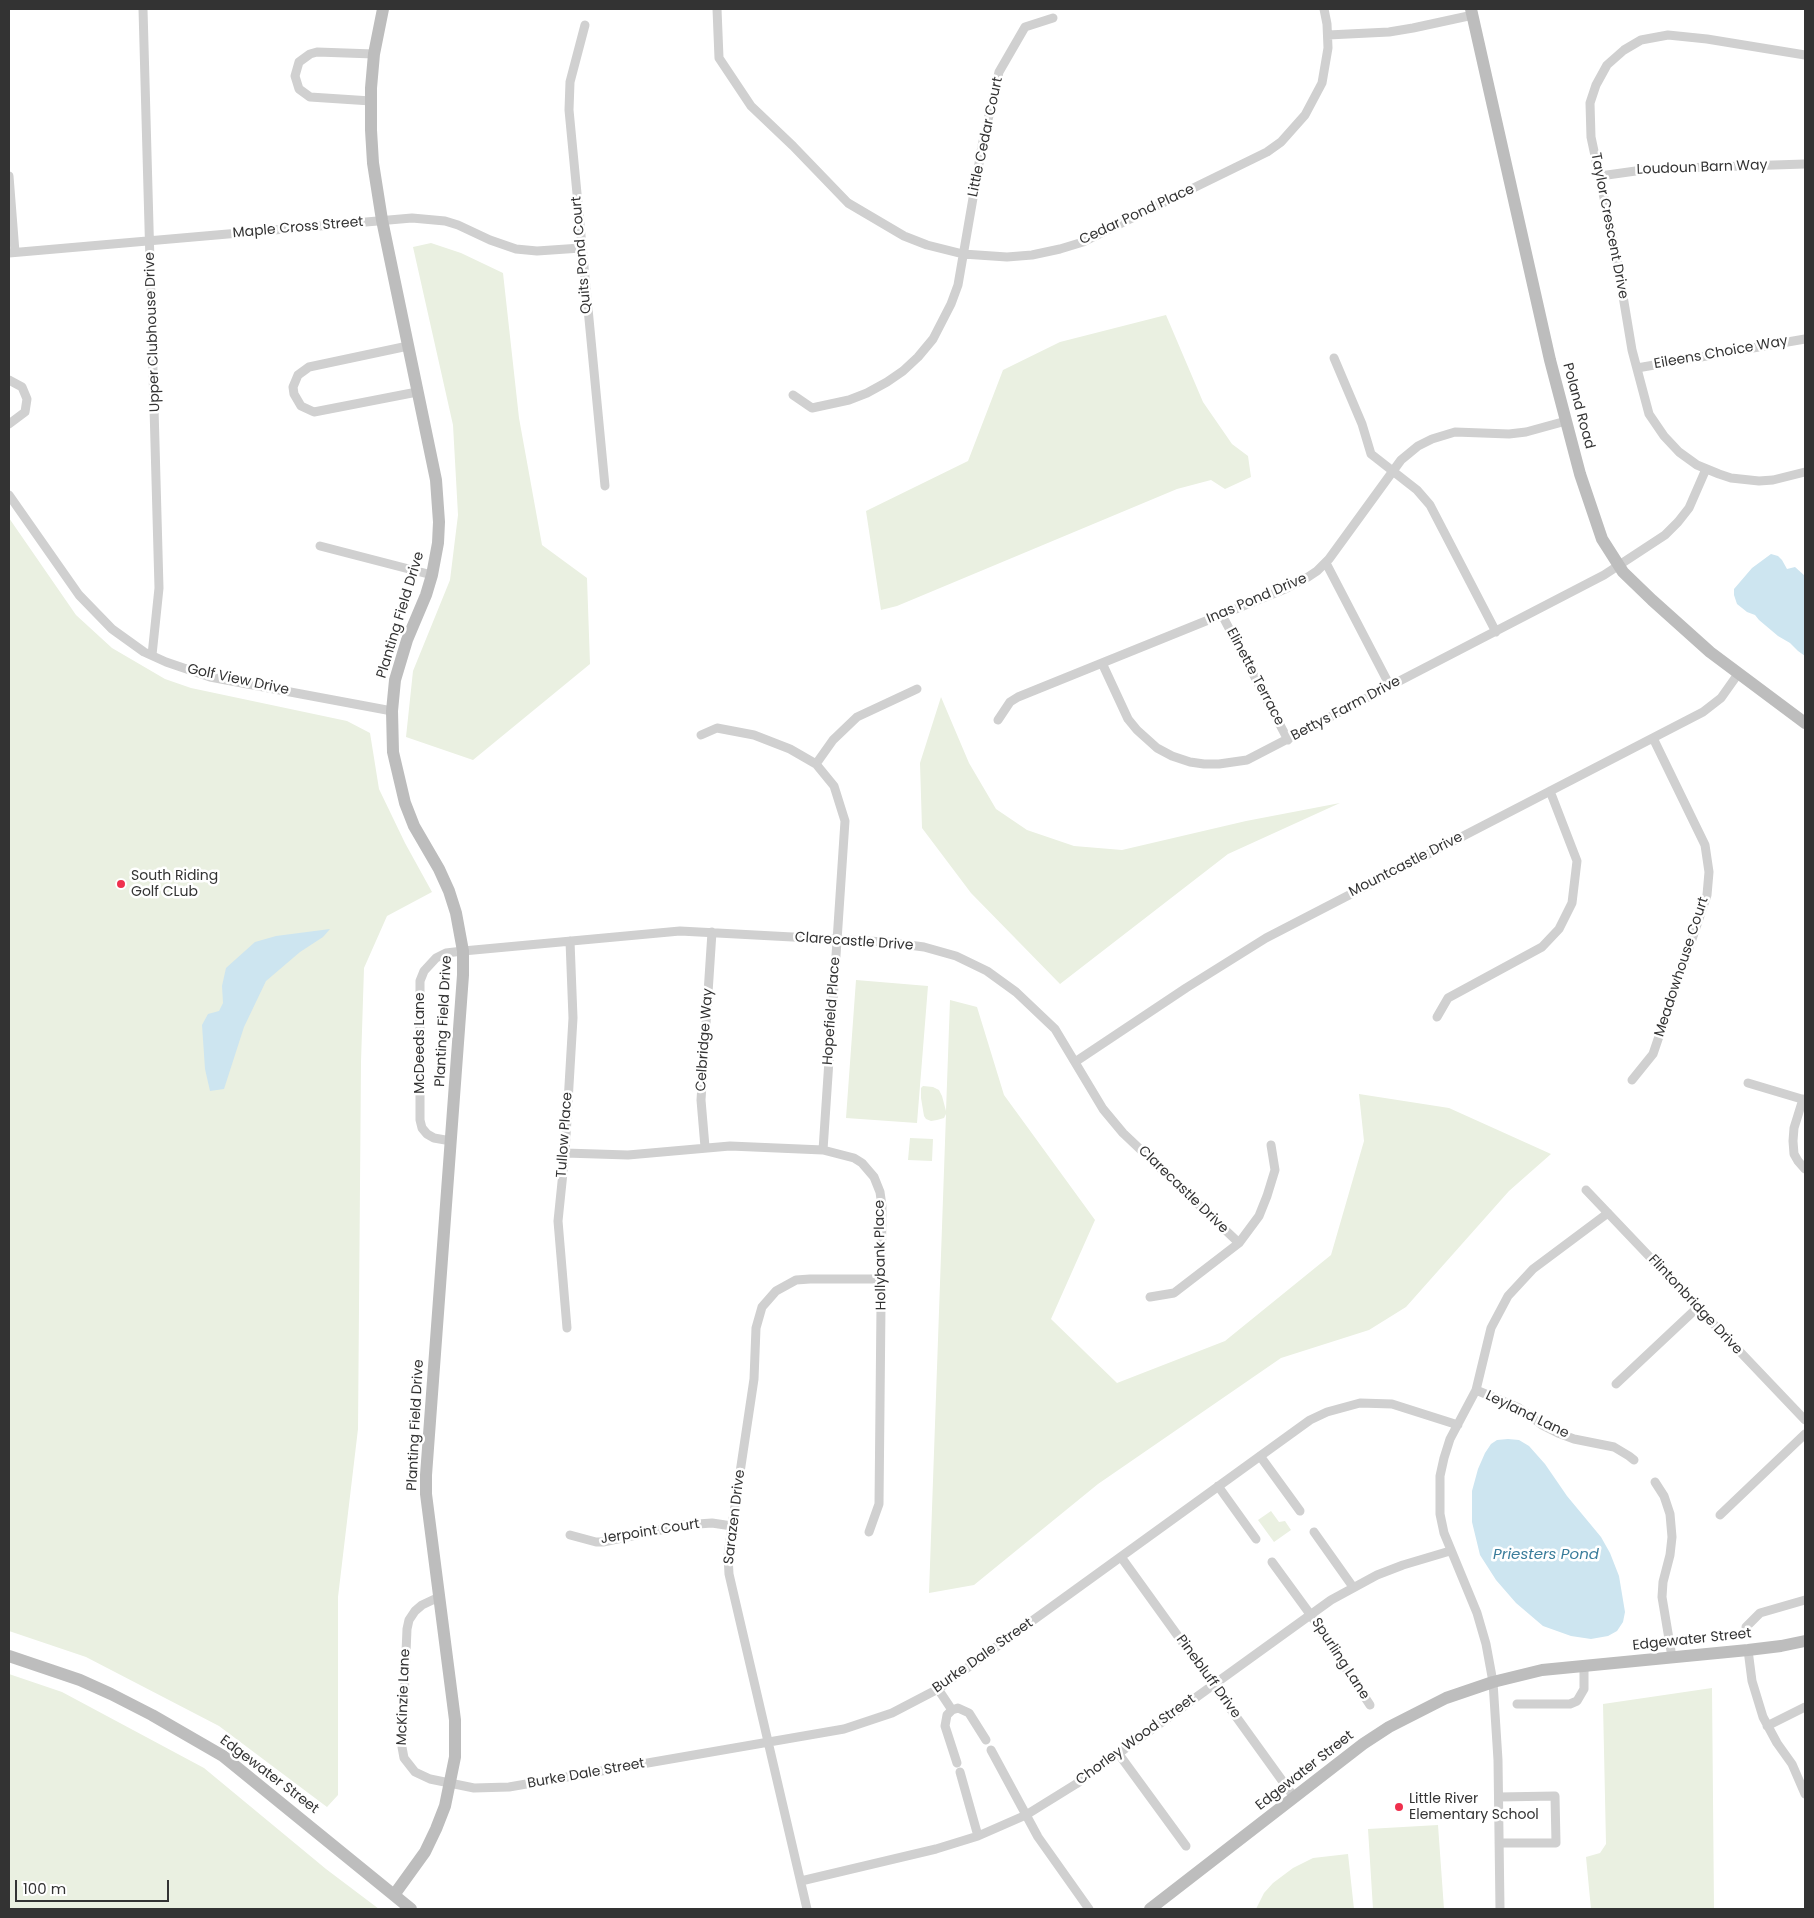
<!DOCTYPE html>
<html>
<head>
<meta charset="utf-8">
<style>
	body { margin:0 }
	#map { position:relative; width:1814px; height:1918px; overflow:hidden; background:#fff; font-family:Poppins,sans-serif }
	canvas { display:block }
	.frame { position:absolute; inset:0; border:10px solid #333; pointer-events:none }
	.scale { position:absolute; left:15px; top:1880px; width:154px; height:22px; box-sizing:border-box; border:2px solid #333; border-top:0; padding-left:6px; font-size:15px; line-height:18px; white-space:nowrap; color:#333; -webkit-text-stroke:4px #fff; paint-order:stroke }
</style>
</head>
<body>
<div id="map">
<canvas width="1814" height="1918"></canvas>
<div class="frame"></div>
<div class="scale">100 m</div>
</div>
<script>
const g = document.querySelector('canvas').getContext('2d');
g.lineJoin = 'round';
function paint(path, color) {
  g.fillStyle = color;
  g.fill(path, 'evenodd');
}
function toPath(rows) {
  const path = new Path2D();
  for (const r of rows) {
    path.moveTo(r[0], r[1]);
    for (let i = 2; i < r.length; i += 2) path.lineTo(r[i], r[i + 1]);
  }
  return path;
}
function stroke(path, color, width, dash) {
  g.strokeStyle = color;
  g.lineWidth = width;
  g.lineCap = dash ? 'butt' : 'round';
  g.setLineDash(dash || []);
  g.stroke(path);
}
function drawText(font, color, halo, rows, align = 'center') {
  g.font = font + ' Poppins,sans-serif';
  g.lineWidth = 5;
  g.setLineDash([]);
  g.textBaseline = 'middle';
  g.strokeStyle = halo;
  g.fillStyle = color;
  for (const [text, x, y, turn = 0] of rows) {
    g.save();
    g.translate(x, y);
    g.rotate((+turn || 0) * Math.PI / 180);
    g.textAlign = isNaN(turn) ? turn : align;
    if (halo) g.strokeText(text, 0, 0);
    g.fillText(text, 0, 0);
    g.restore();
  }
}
const green = toPath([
	[431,243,461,253,503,273,519,418,542,545,587,578,590,664,473,760,406,737,413,671,450,580,458,515,453,425,413,247],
	[1166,315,1203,402,1232,444,1248,456,1251,477,1225,489,1211,480,1177,489,897,606,881,610,866,511,968,461,1003,370,1060,342],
	[9,518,76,615,112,648,165,679,191,688,347,721,370,733,379,789,405,843,432,892,387,916,364,968,361,1062,358,1429,338,1597,338,1795,327,1807,219,1726,86,1657,9,1631],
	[941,697,969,763,996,809,1027,830,1074,846,1122,850,1246,821,1340,803,1228,854,1060,984,971,893,922,828,920,763],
	[856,980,928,986,917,1123,846,1118],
	[950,1000,977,1007,1004,1095,1095,1220,1051,1319,1117,1383,1225,1341,1331,1255,1364,1141,1359,1094,1449,1108,1551,1154,1509,1191,1406,1307,1369,1330,1281,1358,1098,1484,974,1585,929,1593,946,1114,944,1118,937,1120,931,1121,926,1119,924,1116,921,1098,921,1088,923,1086,933,1087,939,1090,942,1096,946,1111],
	[910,1138,933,1139,932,1161,908,1160],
	[1271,1511,1279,1522,1285,1521,1291,1530,1274,1542,1258,1520],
	[9,1674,62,1692,204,1768,326,1869,379,1909,9,1909],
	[1712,1688,1714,1909,1591,1909,1586,1857,1600,1853,1606,1844,1603,1704],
	[1438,1825,1444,1909,1373,1909,1368,1829],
	[1348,1854,1354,1909,1256,1909,1264,1893,1273,1883,1293,1868,1313,1858]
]);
const water = toPath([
	[1771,554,1778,556,1782,560,1787,569,1795,567,1805,576,1805,656,1798,651,1790,643,1778,636,1759,620,1755,615,1747,612,1737,604,1734,595,1734,589,1752,568],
	[330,929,323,937,300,952,266,981,244,1027,224,1089,210,1091,205,1069,202,1025,208,1014,219,1011,223,1003,222,986,226,968,255,942,276,936],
	[1508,1439,1519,1440,1529,1446,1545,1464,1567,1496,1601,1537,1610,1553,1619,1576,1625,1612,1623,1622,1617,1631,1608,1636,1591,1639,1571,1636,1543,1626,1516,1603,1496,1580,1480,1555,1472,1522,1472,1491,1478,1469,1485,1453,1491,1444,1497,1440]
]);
const street = toPath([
	[143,9,159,588,152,655],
	[717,9,719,58,751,106,793,146,848,203,904,236,927,245,963,254,1007,257,1032,255,1060,249,1083,242,1267,152,1281,142,1305,115,1322,83,1328,48,1327,24,1324,9],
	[585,25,570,82,569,110,605,486],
	[1328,35,1389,32,1413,28,1473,15],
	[1805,55,1707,39,1668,35,1641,40,1624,50,1607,65,1596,85,1590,103,1591,137,1616,254,1632,350,1649,414,1664,436,1679,452,1697,465,1719,474,1731,478,1759,481,1773,480,1805,472],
	[371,101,310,97,299,89,295,76,299,62,310,54,317,52,374,54],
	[9,176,15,252],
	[1600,176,1650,169,1805,164],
	[9,253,412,218,445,221,458,225,490,240,516,249,537,251,581,248],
	[408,346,309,367,298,375,293,387,294,394,301,406,314,412,417,392],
	[1334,358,1362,424,1371,454,1417,490,1430,505,1496,632],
	[1637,368,1805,339],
	[9,380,22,387,27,399,25,412,9,424],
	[793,395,812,408,849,400,867,393,887,382,903,371,918,357,933,339,951,304,958,285,982,146,999,72,1025,27,1053,18],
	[9,495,79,595,112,629,144,652,166,662,210,677,392,711],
	[320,546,432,575],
	[1326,563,1390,686],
	[1222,615,1288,740],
	[1102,663,1128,719,1137,730,1157,748,1172,756,1190,762,1204,764,1219,764,1247,760,1604,575,1665,535,1678,522,1689,508,1706,469],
	[998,720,1010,702,1018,697,1285,589,1308,577,1317,571,1329,559,1401,460,1418,446,1432,439,1455,432,1509,434,1526,432,1566,421],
	[701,735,717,728,754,735,790,749,816,764,834,786,845,821,823,1150],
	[816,764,833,740,857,717,917,689],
	[1437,1017,1448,998,1542,947,1559,929,1572,903,1577,861,1550,791],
	[1075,1062,1186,988,1266,938,1703,712,1721,698,1738,674],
	[1632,1080,1653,1054,1707,895,1709,872,1705,845,1653,738],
	[1748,1083,1805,1100],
	[1803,1099,1794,1128,1793,1141,1794,1154,1798,1161,1805,1169],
	[451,1141,434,1138,427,1134,422,1128,420,1120,420,981,424,971,436,958,446,953,463,951,680,931,886,942,924,947,956,956,987,971,1016,992,1055,1029,1103,1109,1123,1133,1239,1243],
	[705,1147,701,1100,712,932],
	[565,1153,628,1155,730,1146,823,1150,854,1158,862,1163,874,1177,880,1192,882,1206,879,1504,869,1532],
	[1586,1190,1805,1420],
	[1150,1297,1174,1293,1239,1243,1259,1216,1267,1196,1275,1170,1271,1145],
	[567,1328,558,1221,565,1153,573,1018,570,941],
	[1616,1384,1697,1308],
	[1476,1390,1519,1408,1542,1425,1558,1433,1574,1439,1614,1447,1629,1456,1634,1460],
	[1260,1456,1300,1511],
	[1655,1482,1664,1496,1670,1514,1672,1537,1670,1555,1663,1582,1662,1597,1672,1657],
	[1218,1486,1256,1539],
	[1720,1515,1805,1434],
	[1314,1532,1353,1587],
	[570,1535,596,1542,603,1542,684,1525,712,1523,732,1526],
	[1121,1557,1294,1797],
	[1272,1562,1310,1614,1370,1705],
	[439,1597,422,1605,415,1611,409,1620,407,1629,402,1747,404,1758,415,1772,430,1779,474,1788,509,1787,844,1729,892,1713,938,1689,1310,1420,1327,1412,1360,1403,1392,1404,1458,1425],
	[1746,1627,1760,1613,1805,1600],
	[1748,1650,1752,1681,1763,1717,1777,1743,1792,1764,1805,1794],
	[938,1689,952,1710],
	[1517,1704,1570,1704,1577,1701,1584,1689,1584,1666],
	[1767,1726,1805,1707],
	[991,1750,1038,1837,1089,1909],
	[1118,1753,1186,1846],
	[957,1763,945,1726,947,1715,952,1710,958,1708,969,1713,986,1740],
	[960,1772,978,1836],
	[1499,1797,1555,1796,1556,1843,1499,1843],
	[801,1881,936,1849,978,1836,1026,1815,1076,1784,1331,1600,1377,1575,1403,1565,1450,1551],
	[807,1909,729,1574,728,1556,732,1526,754,1379,756,1328,762,1307,776,1291,796,1280,810,1279,882,1279],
	[1500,1909,1498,1760,1493,1682,1486,1644,1477,1613,1444,1533,1440,1514,1440,1476,1444,1458,1450,1439,1476,1390,1491,1328,1508,1296,1533,1269,1608,1213]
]);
const secondary = toPath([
	[383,9,374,54,371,88,371,130,373,163,382,220,436,480,439,522,438,543,432,575,426,595,407,640,395,680,392,711,393,752,405,803,414,826,439,869,449,891,456,913,463,951,463,975,426,1475,426,1494,455,1720,455,1757,445,1806,436,1829,425,1852,394,1895],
	[1471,9,1550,360,1580,474,1602,539,1623,572,1652,600,1710,652,1805,723],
	[9,1656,80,1680,111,1694,152,1715,223,1756,411,1909],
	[1150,1909,1363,1744,1389,1727,1446,1698,1493,1682,1542,1670,1748,1650,1781,1646,1805,1641]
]);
const markers = [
	[121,884,5,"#ef304d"],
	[1399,1807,5,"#ef304d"]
];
const streetNames = [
	["Little Cedar Court",986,137,-78],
	["Loudoun Barn Way",1702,168,-2],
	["Cedar Pond Place",1137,215,-25],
	["Taylor Crescent Drive",1609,226,79],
	["Maple Cross Street",298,228,-5],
	["Quits Pond Court",582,255,-95],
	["Upper Clubhouse Drive",153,332,-92],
	["Eileens Choice Way",1721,353,-10],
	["Poland Road",1578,406,75],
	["Inas Pond Drive",1257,599,-23],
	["Planting Field Drive",401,615,-73],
	["Elinette Terrace",1255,677,62],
	["Golf View Drive",238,680,12],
	["Bettys Farm Drive",1346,709,-28],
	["Mountcastle Drive",1406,865,-27],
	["Clarecastle Drive",854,942,4],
	["Meadowhouse Court",1682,967,-72],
	["Hopefield Place",832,1011,-86],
	["Planting Field Drive",444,1021,-87],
	["Celbridge Way",705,1040,-86],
	["McDeeds Lane",420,1043,-90],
	["Tullow Place",565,1135,-86],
	["Clarecastle Drive",1183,1190,44],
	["Hollybank Place",881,1255,-91],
	["Flintonbridge Drive",1695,1305,47],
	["Leyland Lane",1527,1415,26],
	["Planting Field Drive",416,1425,-87],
	["Sarazen Drive",735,1517,-83],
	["Jerpoint Court",650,1532,-9],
	["Edgewater Street",1692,1640,-6],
	["Burke Dale Street",983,1656,-35],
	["Spurling Lane",1340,1659,57],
	["Pinebluff Drive",1208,1677,54],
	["McKinzie Lane",404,1697,-88],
	["Chorley Wood Street",1136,1740,-36],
	["Edgewater Street",1305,1771,-38],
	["Burke Dale Street",586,1774,-10],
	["Edgewater Street",269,1775,37]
];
const poiNames = [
	["South Riding",131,876],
	["Golf CLub",131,892],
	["Little River",1409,1799],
	["Elementary School",1409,1815]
];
const waterNames = [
	["Priesters Pond",1546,1555]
];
paint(green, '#eaf0e1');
paint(water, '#cde5f0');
stroke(street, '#d0d0d0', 9);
stroke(secondary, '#bdbdbd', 12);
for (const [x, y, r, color] of markers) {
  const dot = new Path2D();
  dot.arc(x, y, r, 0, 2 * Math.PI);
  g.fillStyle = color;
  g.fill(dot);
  stroke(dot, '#fff', 2);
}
drawText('14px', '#333', '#fff', streetNames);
drawText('14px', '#333', '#fff', poiNames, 'left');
drawText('italic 15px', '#3b7d9b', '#fff', waterNames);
</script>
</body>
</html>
